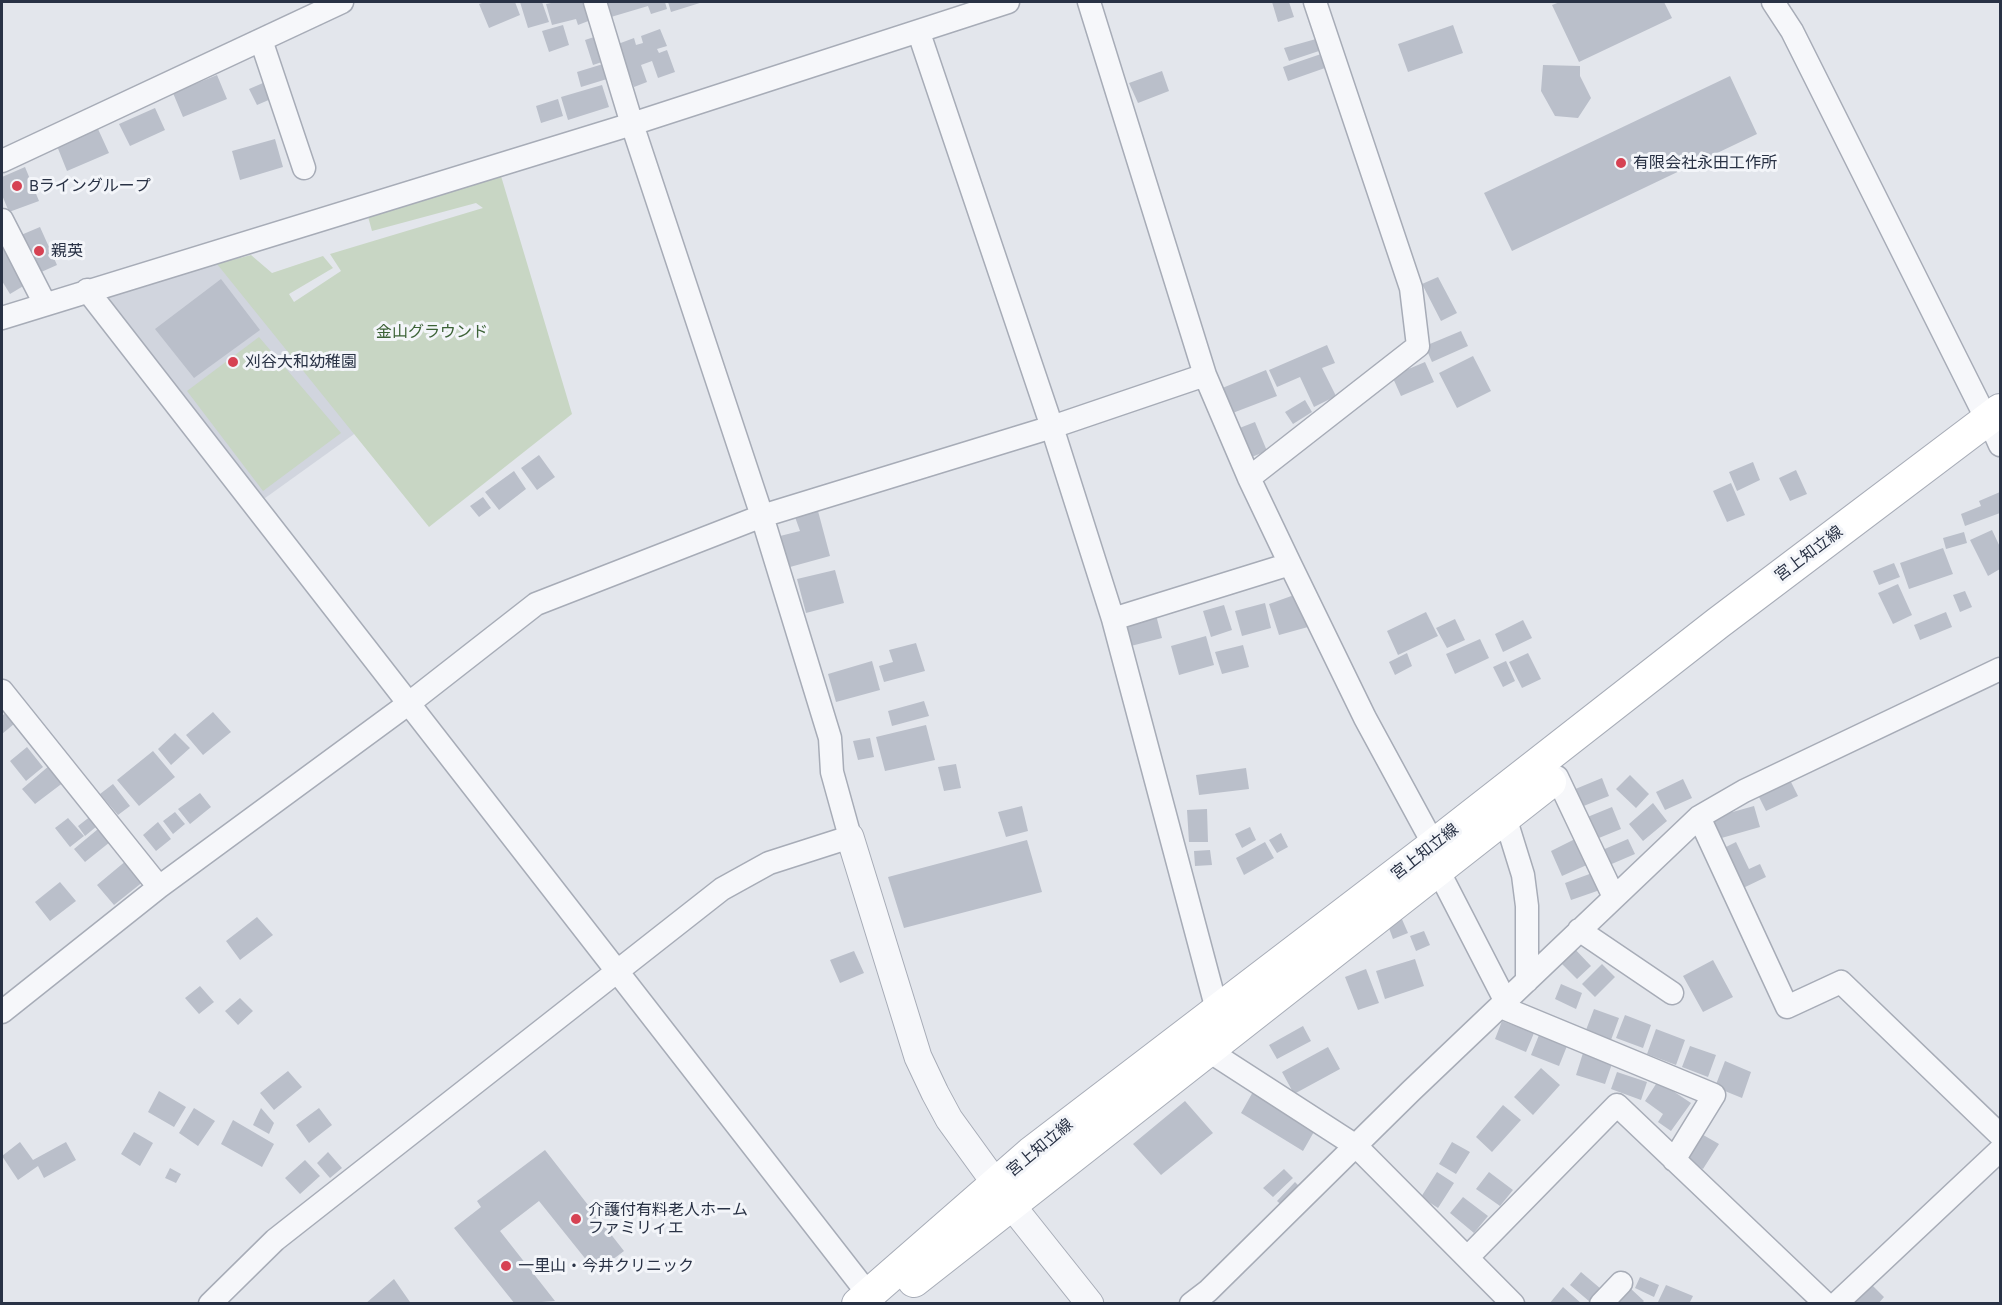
<!DOCTYPE html>
<html>
<head>
<meta charset="utf-8">
<style>
	body { margin:0 }
	#map { position:relative; width:2002px; height:1305px; overflow:hidden; background:#e3e6ec; font-family:Figtree,sans-serif }
	canvas { display:block }
	.frame { position:absolute; inset:0; border:3px solid #293245; pointer-events:none }
</style>
</head>
<body>
<div id="map">
<canvas width="2002" height="1305"></canvas>
<div class="frame"></div>
</div>
<script>
const g = document.querySelector('canvas').getContext('2d');
g.lineJoin = 'round';
function paint(path, color) {
  g.fillStyle = color;
  g.fill(path, 'evenodd');
}
function toPath(rows) {
  const path = new Path2D();
  for (const r of rows) {
    path.moveTo(r[0], r[1]);
    for (let i = 2; i < r.length; i += 2) path.lineTo(r[i], r[i + 1]);
  }
  return path;
}
function stroke(path, color, width, dash) {
  g.strokeStyle = color;
  g.lineWidth = width;
  g.lineCap = dash ? 'butt' : 'round';
  g.setLineDash(dash || []);
  g.stroke(path);
}
function drawText(font, color, halo, rows, align = 'center') {
  g.font = font + ' Figtree,"Noto Sans JP",sans-serif';
  g.lineWidth = 6;
  g.setLineDash([]);
  g.textBaseline = 'middle';
  g.strokeStyle = halo;
  g.fillStyle = color;
  for (const [text, x, y, turn = 0] of rows) {
    g.save();
    g.translate(x, y);
    g.rotate((+turn || 0) * Math.PI / 180);
    g.textAlign = isNaN(turn) ? turn : align;
    if (halo) g.strokeText(text, 0, 0);
    g.fillText(text, 0, 0);
    g.restore();
  }
}
const built = toPath([
	[237,251,357,432,261,501,101,293]
]);
const green = toPath([
	[501,176,572,414,429,527,217,264,251,255,272,273,323,256,333,268,289,294,294,302,341,271,330,254,483,208,476,203,372,231,367,213],
	[259,337,341,433,263,491,187,391]
]);
const building = toPath([
	[485,2,515,2,520,15,489,28,479,4],
	[520,2,542,2,549,22,528,28],
	[556,2,586,2,591,20,578,25,576,19,552,25,546,4],
	[607,2,665,2,667,9,651,14,648,6,611,17],
	[668,2,703,2,671,12],
	[1272,2,1289,2,1294,17,1278,22],
	[1560,2,1664,2,1672,18,1579,62,1552,5],
	[563,25,569,45,549,52,542,31],
	[1453,25,1463,53,1408,72,1398,44],
	[660,29,667,46,657,49,659,53,667,50,675,72,658,78,652,61,641,65,647,82,634,87,618,44,634,38,636,45,643,43,641,36],
	[600,35,608,60,593,65,585,40],
	[1316,39,1319,51,1289,61,1284,48],
	[1321,54,1325,68,1288,81,1283,67],
	[603,64,607,79,581,87,577,72],
	[1543,65,1580,66,1580,76,1591,98,1578,118,1555,116,1541,91],
	[1162,71,1169,91,1138,103,1129,83],
	[217,75,227,99,183,117,173,93],
	[1730,76,1757,134,1512,251,1484,193],
	[263,83,271,99,257,105,249,89],
	[602,85,609,107,568,120,561,97],
	[558,99,563,116,541,123,536,106],
	[155,108,165,130,130,146,119,124],
	[98,129,109,153,67,171,57,146],
	[275,139,283,167,240,180,232,151],
	[25,167,39,201,9,212,2,195,2,177],
	[40,227,57,265,39,273,21,235],
	[2,246,25,285,10,294,2,281],
	[1438,277,1457,313,1441,321,1422,284],
	[221,279,260,330,194,378,155,329],
	[1461,331,1468,346,1432,362,1425,346],
	[1327,345,1335,363,1322,368,1336,396,1314,407,1300,377,1277,387,1269,370],
	[1473,356,1491,391,1457,408,1439,373],
	[1425,362,1434,382,1401,396,1392,376],
	[1266,370,1277,396,1230,414,1220,389],
	[1305,400,1312,412,1293,424,1285,412],
	[1255,422,1267,451,1249,458,1237,429],
	[539,455,555,477,537,490,521,468],
	[1753,462,1760,480,1737,491,1729,472],
	[1796,470,1807,494,1790,501,1779,478],
	[514,471,526,489,499,510,485,492],
	[1731,483,1745,515,1727,522,1713,491],
	[2000,492,2000,513,1965,526,1961,514,1981,506,1979,501],
	[483,497,491,508,479,517,470,506],
	[818,511,830,556,790,567,780,536,800,531,795,517],
	[1992,530,2000,547,2000,569,1988,576,1970,540],
	[1964,532,1967,543,1946,549,1943,538],
	[1943,548,1953,574,1909,589,1900,563],
	[1894,563,1900,577,1879,585,1873,571],
	[835,570,844,603,806,613,797,579],
	[1898,584,1912,615,1893,624,1878,593],
	[1965,591,1972,607,1960,612,1953,595],
	[1297,594,1308,627,1279,635,1269,604],
	[1265,603,1271,628,1242,636,1235,611],
	[1224,605,1232,630,1211,637,1203,611],
	[1426,612,1438,636,1398,655,1387,631],
	[1946,612,1952,627,1920,640,1914,625],
	[1156,615,1162,638,1127,647,1121,624],
	[1455,619,1465,640,1447,648,1436,628],
	[1523,620,1532,638,1503,652,1495,634],
	[1206,636,1214,665,1179,675,1171,646],
	[1480,639,1489,658,1455,674,1446,654],
	[916,643,925,671,884,682,879,666,893,662,889,650],
	[1243,645,1249,667,1222,674,1215,652],
	[1407,653,1412,666,1395,675,1389,662],
	[1528,653,1541,679,1522,688,1509,662],
	[872,661,880,690,836,702,828,674],
	[1506,661,1515,681,1503,687,1493,667],
	[924,701,929,716,892,726,888,711],
	[11,708,20,719,2,734,2,716],
	[213,712,231,732,203,755,186,735],
	[926,725,935,760,885,771,876,737],
	[175,733,190,748,171,765,158,749],
	[870,738,874,757,858,760,853,741],
	[27,747,43,767,26,781,10,761],
	[153,751,175,777,139,806,117,780],
	[956,764,961,788,944,791,938,767],
	[50,765,64,782,35,804,22,789],
	[1246,768,1249,789,1199,795,1196,775],
	[1630,775,1649,794,1636,808,1616,789],
	[1602,778,1609,796,1581,807,1573,790],
	[1683,779,1692,798,1665,810,1656,792],
	[1790,780,1798,796,1766,811,1758,795],
	[113,784,130,806,118,815,100,794],
	[200,793,211,807,190,824,178,809],
	[1653,803,1667,821,1643,841,1629,824],
	[1022,806,1028,831,1006,837,998,812],
	[1754,806,1760,827,1718,839,1711,818],
	[1612,807,1621,829,1594,840,1585,818],
	[1207,809,1208,842,1189,842,1187,810],
	[96,812,103,821,85,836,78,826],
	[175,812,185,824,173,834,163,821],
	[68,818,84,836,70,847,55,828],
	[158,822,171,839,156,851,143,835],
	[1250,827,1256,840,1242,848,1235,834],
	[98,829,110,842,85,862,74,849],
	[1281,833,1288,847,1277,853,1269,840],
	[1577,838,1589,864,1562,876,1551,851],
	[1628,839,1635,854,1607,866,1600,851],
	[1027,840,1042,892,904,928,888,877],
	[1265,842,1274,858,1244,875,1236,858],
	[1736,842,1749,869,1760,864,1766,877,1739,890,1720,850],
	[1210,850,1212,865,1195,866,1194,851],
	[127,860,144,881,114,905,97,885],
	[1595,872,1600,890,1571,900,1565,883],
	[60,882,76,901,50,921,35,902],
	[257,917,273,935,240,960,226,941],
	[1401,917,1408,933,1393,939,1387,923],
	[1424,931,1430,945,1416,951,1410,936],
	[1572,946,1591,966,1577,979,1558,960],
	[854,951,864,973,840,983,830,960],
	[1415,959,1424,986,1385,999,1376,971],
	[1713,960,1733,997,1703,1012,1683,976],
	[1602,964,1615,977,1595,997,1582,984],
	[1366,969,1379,1003,1358,1010,1345,977],
	[1561,984,1582,993,1576,1009,1555,999],
	[200,986,214,1002,199,1014,185,998],
	[240,998,253,1011,238,1025,225,1011],
	[1594,1009,1619,1018,1611,1040,1586,1030],
	[1625,1015,1651,1025,1643,1048,1616,1038],
	[1502,1021,1534,1033,1526,1052,1495,1039],
	[1303,1026,1311,1041,1277,1059,1269,1045],
	[1656,1029,1685,1040,1676,1065,1647,1054],
	[1539,1035,1567,1046,1559,1066,1531,1055],
	[1690,1046,1716,1055,1708,1077,1682,1067],
	[1328,1047,1340,1069,1294,1094,1282,1072],
	[1583,1053,1613,1061,1605,1084,1576,1075],
	[1725,1061,1751,1072,1742,1098,1715,1087],
	[1541,1068,1560,1085,1533,1115,1514,1097],
	[288,1071,302,1087,274,1110,260,1093],
	[1617,1072,1647,1082,1641,1100,1611,1089],
	[1658,1081,1691,1103,1671,1131,1658,1122,1663,1114,1645,1101],
	[1254,1090,1315,1130,1303,1151,1241,1113],
	[159,1091,186,1107,174,1127,148,1112],
	[1185,1101,1213,1133,1161,1175,1133,1144],
	[1503,1105,1521,1120,1492,1152,1476,1137],
	[194,1108,215,1121,198,1146,179,1133],
	[261,1108,274,1123,269,1134,253,1125],
	[319,1108,332,1125,309,1143,296,1125],
	[233,1120,274,1144,262,1167,221,1144],
	[134,1132,153,1143,140,1166,121,1154],
	[1698,1132,1719,1144,1703,1169,1684,1158],
	[20,1142,33,1160,66,1142,76,1160,44,1178,38,1166,18,1180,2,1156],
	[1452,1142,1470,1152,1456,1174,1439,1164],
	[545,1150,624,1251,596,1272,539,1201,500,1231,555,1301,515,1304,454,1228,481,1207,477,1201],
	[328,1152,342,1168,330,1178,317,1163],
	[305,1160,320,1176,300,1194,285,1178],
	[170,1168,181,1174,176,1183,165,1178],
	[1284,1169,1293,1178,1273,1197,1263,1188],
	[1437,1172,1454,1183,1438,1208,1421,1197],
	[1489,1172,1513,1190,1500,1206,1476,1189],
	[1295,1182,1304,1191,1286,1209,1277,1201],
	[1463,1197,1488,1216,1474,1233,1450,1213],
	[1581,1272,1601,1289,1590,1302,1570,1285],
	[1640,1277,1659,1285,1654,1297,1635,1288],
	[394,1279,410,1302,365,1304],
	[1871,1284,1884,1297,1878,1304,1857,1304,1855,1301],
	[1666,1285,1693,1296,1689,1304,1658,1302],
	[1563,1287,1582,1304,1549,1304],
	[1630,1288,1644,1301,1641,1304,1617,1304]
]);
const minor = toPath([
	[1089,2,1205,375,1249,478,1290,564,1365,718,1434,845],
	[1773,2,1792,31,1987,420],
	[919,33,1052,427,1113,619,1217,1010],
	[261,40,304,168],
	[2,161,342,2],
	[2,220,45,304],
	[87,290,869,1295],
	[2,318,632,124,1008,2],
	[1996,436,2000,445],
	[1249,478,1418,346,1411,288,1315,2],
	[1113,619,1290,564],
	[2,691,159,887],
	[1557,777,1614,897],
	[1505,817,1523,875,1527,906,1527,981],
	[1699,817,1787,1007,1841,982,2000,1135],
	[1438,870,1506,1002],
	[1579,930,1672,993],
	[1501,1007,1714,1095,1674,1160],
	[2,1012,159,887,408,704,536,604,762,516,1052,427,1205,375],
	[1209,1051,1356,1146,1513,1304],
	[1468,1257,1617,1105,1826,1304],
	[210,1304,275,1240,722,889,769,863,850,837,832,772,830,738,762,516,632,124,595,2],
	[1191,1304,1208,1291,1411,1091,1699,817,1744,791,2000,669],
	[1601,1304,1621,1283],
	[1836,1304,2000,1150]
]);
const tertiary = toPath([
	[850,837,918,1057,935,1093,949,1119,1012,1206,1090,1304]
]);
const secondary = toPath([
	[914,1281,1550,782],
	[858,1304,1031,1153,1434,845,1718,623,2000,410]
]);
const markers = [
	[1621,163,6,"#d64253"],
	[17,186,6,"#d64253"],
	[39,251,6,"#d64253"],
	[233,362,6,"#d64253"],
	[576,1219,6,"#d64253"],
	[506,1266,6,"#d64253"]
];
const poiNames = [
	["有限会社永田工作所",1633,163],
	["Bライングループ",29,186],
	["親英",51,251],
	["刈谷大和幼稚園",245,362],
	["介護付有料老人ホーム",588,1210],
	["ファミリィエ",588,1228],
	["一里山・今井クリニック",518,1266]
];
const parkNames = [
	["金山グラウンド",432,332]
];
const streetNames = [
	["宮上知立線",1809,554,-37],
	["宮上知立線",1425,852,-38],
	["宮上知立線",1040,1148,-40]
];
paint(built, '#d1d5de');
paint(green, '#c8d6c4');
paint(building, '#babfca');
stroke(minor, '#a7acb7', 25);
stroke(tertiary, '#a7acb7', 29);
stroke(secondary, '#a7acb7', 34);
stroke(minor, '#f6f7fa', 22);
stroke(tertiary, '#f6f7fa', 27);
stroke(secondary, '#fff', 32);
for (const [x, y, r, color] of markers) {
  const dot = new Path2D();
  dot.arc(x, y, r, 0, 2 * Math.PI);
  g.fillStyle = color;
  g.fill(dot);
  stroke(dot, '#f3f5f9', 2);
}
drawText('16px', '#293245', '#f3f5f9', poiNames, 'left');
drawText('16px', '#3c6236', '#f3f5f9', parkNames);
drawText('16px', '#293245', '#f3f5f9', streetNames);
</script>
</body>
</html>
